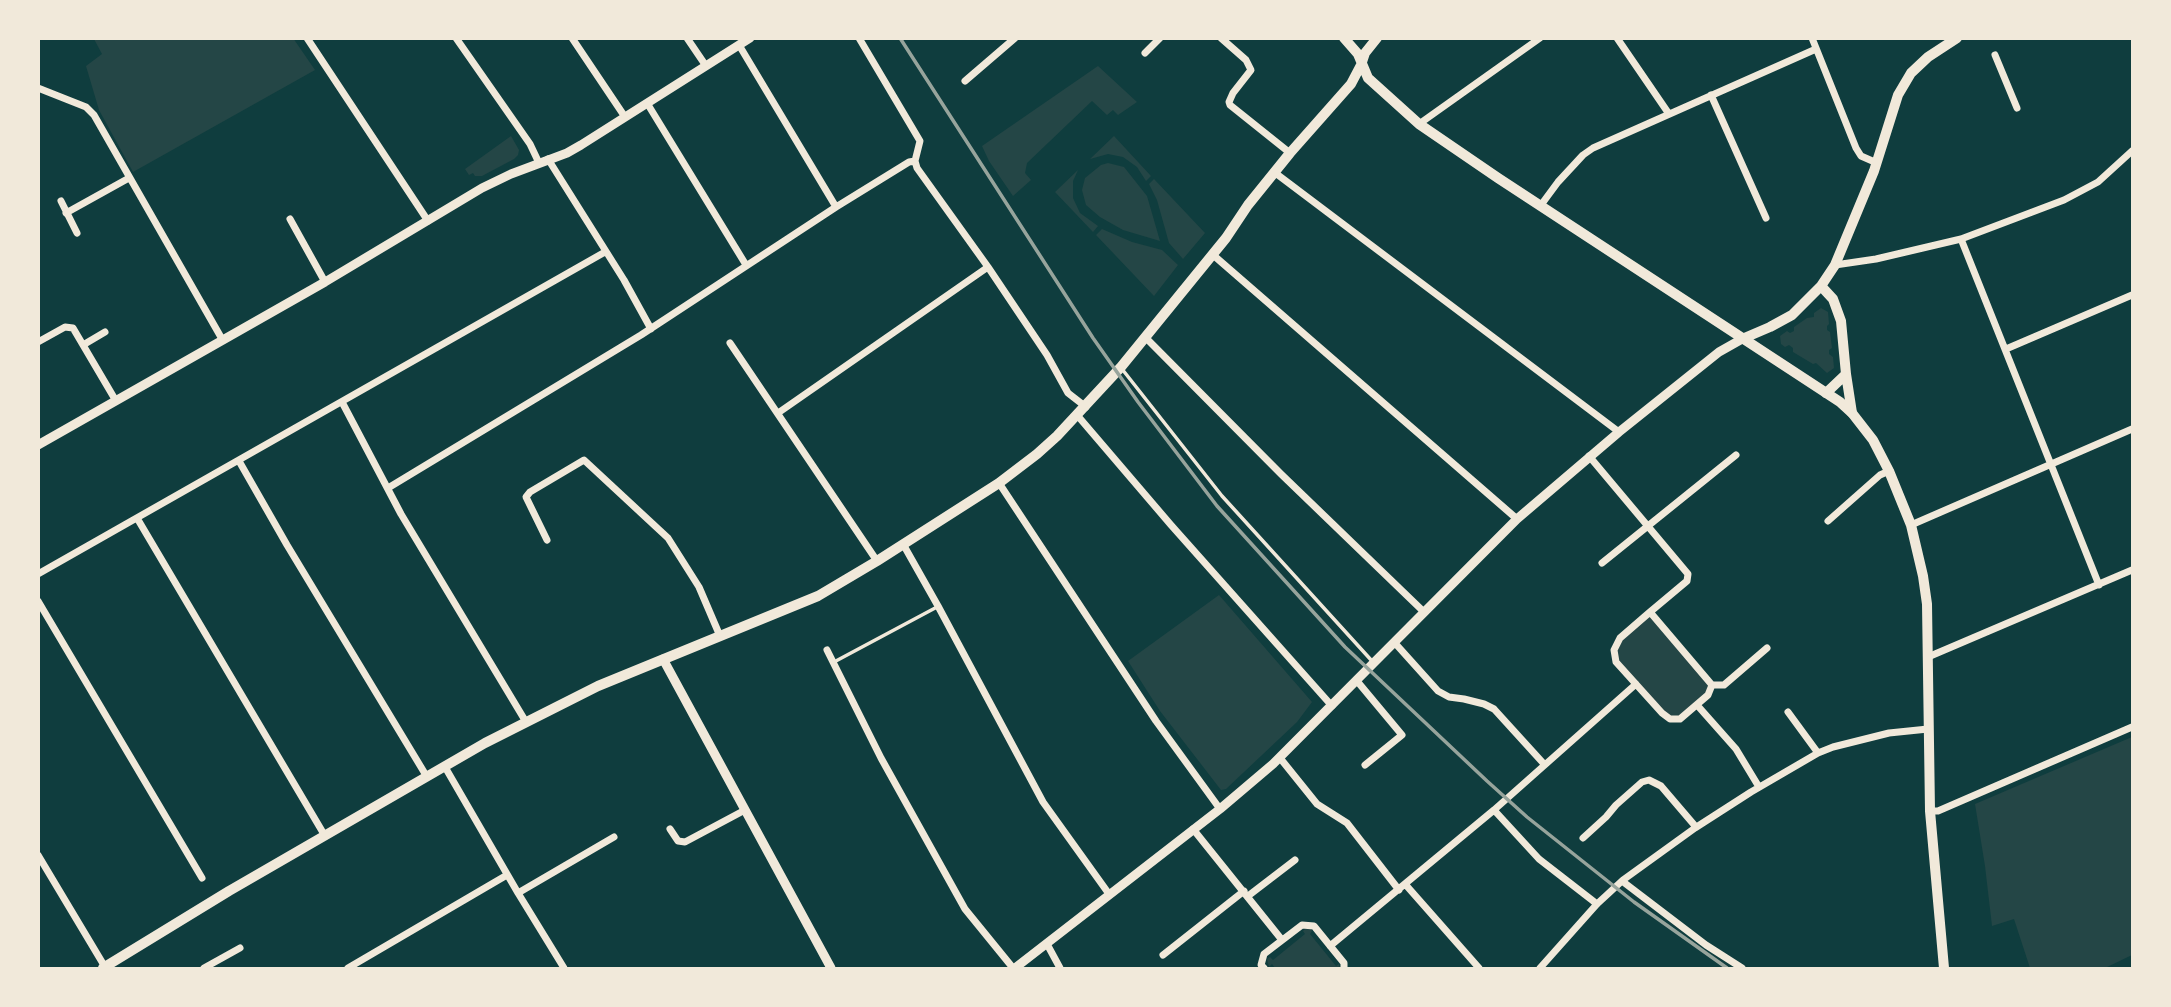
<!DOCTYPE html>
<html>
<head>
<meta charset="utf-8">
<style>
	body { margin:0 }
	#map { position:relative; width:2171px; height:1007px; overflow:hidden; background:#0f3d3e; font-family:Arial,sans-serif }
	canvas { display:block }
	.frame { position:absolute; inset:0; border:40px solid #f1e9da; pointer-events:none }
</style>
</head>
<body>
<div id="map">
<canvas width="2171" height="1007"></canvas>
<div class="frame"></div>
</div>
<script>
const g = document.querySelector('canvas').getContext('2d');
g.lineJoin = 'round';
function paint(path, color) {
  g.fillStyle = color;
  g.fill(path, 'evenodd');
}
function toPath(rows) {
  const path = new Path2D();
  for (const r of rows) {
    path.moveTo(r[0], r[1]);
    for (let i = 2; i < r.length; i += 2) path.lineTo(r[i], r[i + 1]);
  }
  return path;
}
function stroke(path, color, width, dash) {
  g.strokeStyle = color;
  g.lineWidth = width;
  g.lineCap = dash ? 'butt' : 'round';
  g.setLineDash(dash || []);
  g.stroke(path);
}
const green = toPath([
	[293,38,315,70,133,172,99,110,86,66,102,54,94,39],
	[1098,66,1137,102,1118,115,1113,110,1107,115,1092,101,1027,163,1025,173,1031,180,1013,196,989,161,982,146],
	[511,136,519,150,518,155,514,159,482,176,475,176,473,173,469,175,465,169],
	[1114,136,1151,176,1146,181,1137,167,1123,157,1108,154,1090,159],
	[1108,163,1124,167,1147,196,1160,241,1123,230,1100,217,1086,205,1082,190,1085,178,1101,165],
	[1078,170,1073,181,1073,198,1080,213,1098,226,1093,232,1055,192],
	[1154,179,1205,233,1183,259,1169,243,1157,200,1149,184],
	[1102,229,1132,242,1162,250,1178,265,1154,296,1096,235],
	[1821,308,1828,312,1829,324,1827,326,1827,330,1830,332,1832,348,1829,350,1829,354,1833,357,1834,368,1827,373,1816,363,1813,364,1793,352,1793,348,1789,345,1785,347,1781,344,1780,336,1787,331,1790,333,1794,331,1794,327,1807,318,1814,317,1814,313],
	[1219,595,1312,702,1297,722,1226,789,1221,790,1160,711,1128,661],
	[1650,612,1712,685,1708,695,1680,719,1670,719,1616,662,1614,650,1620,638],
	[2132,737,2132,955,2105,968,2030,968,2014,919,1992,926,1985,866,1975,804],
	[1305,929,1311,929,1312,931,1310,934,1336,966,1339,964,1340,968,1275,968,1272,964,1269,967,1267,959,1270,957,1273,960,1305,934,1303,931]
]);
const service = toPath([
	[1122,369,1222,496,1372,661],
	[834,662,937,607]
]);
const minor = toPath([
	[307,38,428,221],
	[456,38,530,144,539,163],
	[572,38,625,117],
	[687,38,706,66],
	[859,38,920,141,915,161],
	[1221,38,1246,60,1251,70,1233,93,1229,102,1230,105,1290,153],
	[1617,38,1669,114],
	[1812,38,1856,148,1861,156,1877,163],
	[739,45,836,207],
	[1145,53,1160,38],
	[1995,55,2017,108],
	[965,81,1015,38],
	[38,88,86,107,94,115,222,339],
	[1711,95,1766,218],
	[647,103,746,265],
	[1419,124,1540,38],
	[548,159,624,280,651,329],
	[915,161,917,168,988,267,1047,355,1068,393,1086,407],
	[1274,172,1619,432],
	[61,201,77,233],
	[1541,205,1558,182,1583,155,1593,148,1816,49],
	[66,213,129,178],
	[290,219,325,282],
	[1961,239,2099,585],
	[1212,254,1517,519],
	[1835,265,1876,259,1961,239,2064,200,2098,182,2132,151],
	[1145,337,1281,474,1424,612],
	[38,342,65,327,73,328,116,401],
	[730,343,877,561],
	[83,345,105,332],
	[2006,349,2132,295],
	[342,402,401,514,526,722],
	[778,413,988,267],
	[1077,415,1171,525,1332,706],
	[1589,456,1688,574,1687,581,1650,612],
	[239,461,287,545,427,777],
	[999,483,1156,721,1220,809],
	[388,488,641,335,836,207,909,162,915,161],
	[137,518,325,836],
	[1828,521,1880,475,1889,471],
	[1911,525,2132,429],
	[547,540,526,497,530,492,584,460,668,538,699,587,720,636],
	[903,544,938,606,1043,802,1109,894],
	[1602,563,1736,455],
	[38,574,605,252],
	[38,601,202,878],
	[1650,612,1712,685,1708,695,1680,719,1670,719,1662,713,1616,662,1614,650,1620,638,1650,612],
	[1394,642,1438,691,1449,697,1464,699,1484,704,1494,709,1544,764],
	[827,650,881,758,965,909,1013,968],
	[1928,657,2132,570],
	[1357,681,1402,735,1365,765],
	[1712,685,1724,685,1767,648],
	[1697,705,1736,749,1759,787],
	[1788,712,1818,753],
	[1280,758,1317,804,1347,823,1399,890],
	[445,767,518,893,564,968],
	[1494,810,1539,859,1597,904],
	[1930,811,1938,811,2132,727],
	[670,829,678,841,685,842,745,810],
	[1193,829,1282,940],
	[1583,838,1606,817,1616,805,1642,782,1649,780,1661,786,1696,827],
	[38,855,105,967],
	[1622,881,1706,945,1742,968],
	[1405,884,1479,968],
	[518,893,614,837],
	[1248,896,1295,860],
	[1047,944,1060,968],
	[1330,946,1494,810,1636,684],
	[1163,955,1244,891],
	[204,968,240,948],
	[348,968,507,875],
	[1264,968,1261,965,1264,954,1302,925,1314,926,1344,963,1344,968],
	[1540,968,1597,904,1623,880,1695,828,1751,792,1818,753,1833,747,1889,733,1928,729]
]);
const tertiary = toPath([
	[38,445,325,282,482,188,511,174,567,153,581,145,750,38],
	[663,659,831,968],
	[1015,968,1220,809,1273,764,1517,519,1619,432,1719,352,1742,339]
]);
const secondary = toPath([
	[1821,286,1833,299,1841,321,1846,374,1852,413],
	[1742,339,1770,327,1792,315,1821,286,1835,265,1874,171,1898,95,1911,73,1928,57,1957,38],
	[1826,393,1846,374]
]);
const primary = toPath([
	[1344,38,1358,54,1368,78,1419,124,1498,178,1840,402,1852,413,1873,440,1889,471,1911,525,1923,576,1927,604,1930,811,1944,968],
	[103,968,229,891,485,743,598,686,818,596,877,561,999,483,1037,454,1057,436,1121,367,1226,238,1248,205,1290,153,1351,84,1361,65,1365,53,1377,38]
]);
const rail = toPath([
	[900,38,1093,338,1138,402,1217,506,1345,647,1487,781,1527,817,1634,902,1727,968]
]);
paint(green, '#244646');
stroke(service, '#f1e9da', 3.5);
stroke(minor, '#f1e9da', 7);
stroke(tertiary, '#f1e9da', 9);
stroke(secondary, '#f1e9da', 10);
stroke(primary, '#f1e9da', 10);
stroke(rail, '#97a49c', 3.5);
</script>
</body>
</html>
